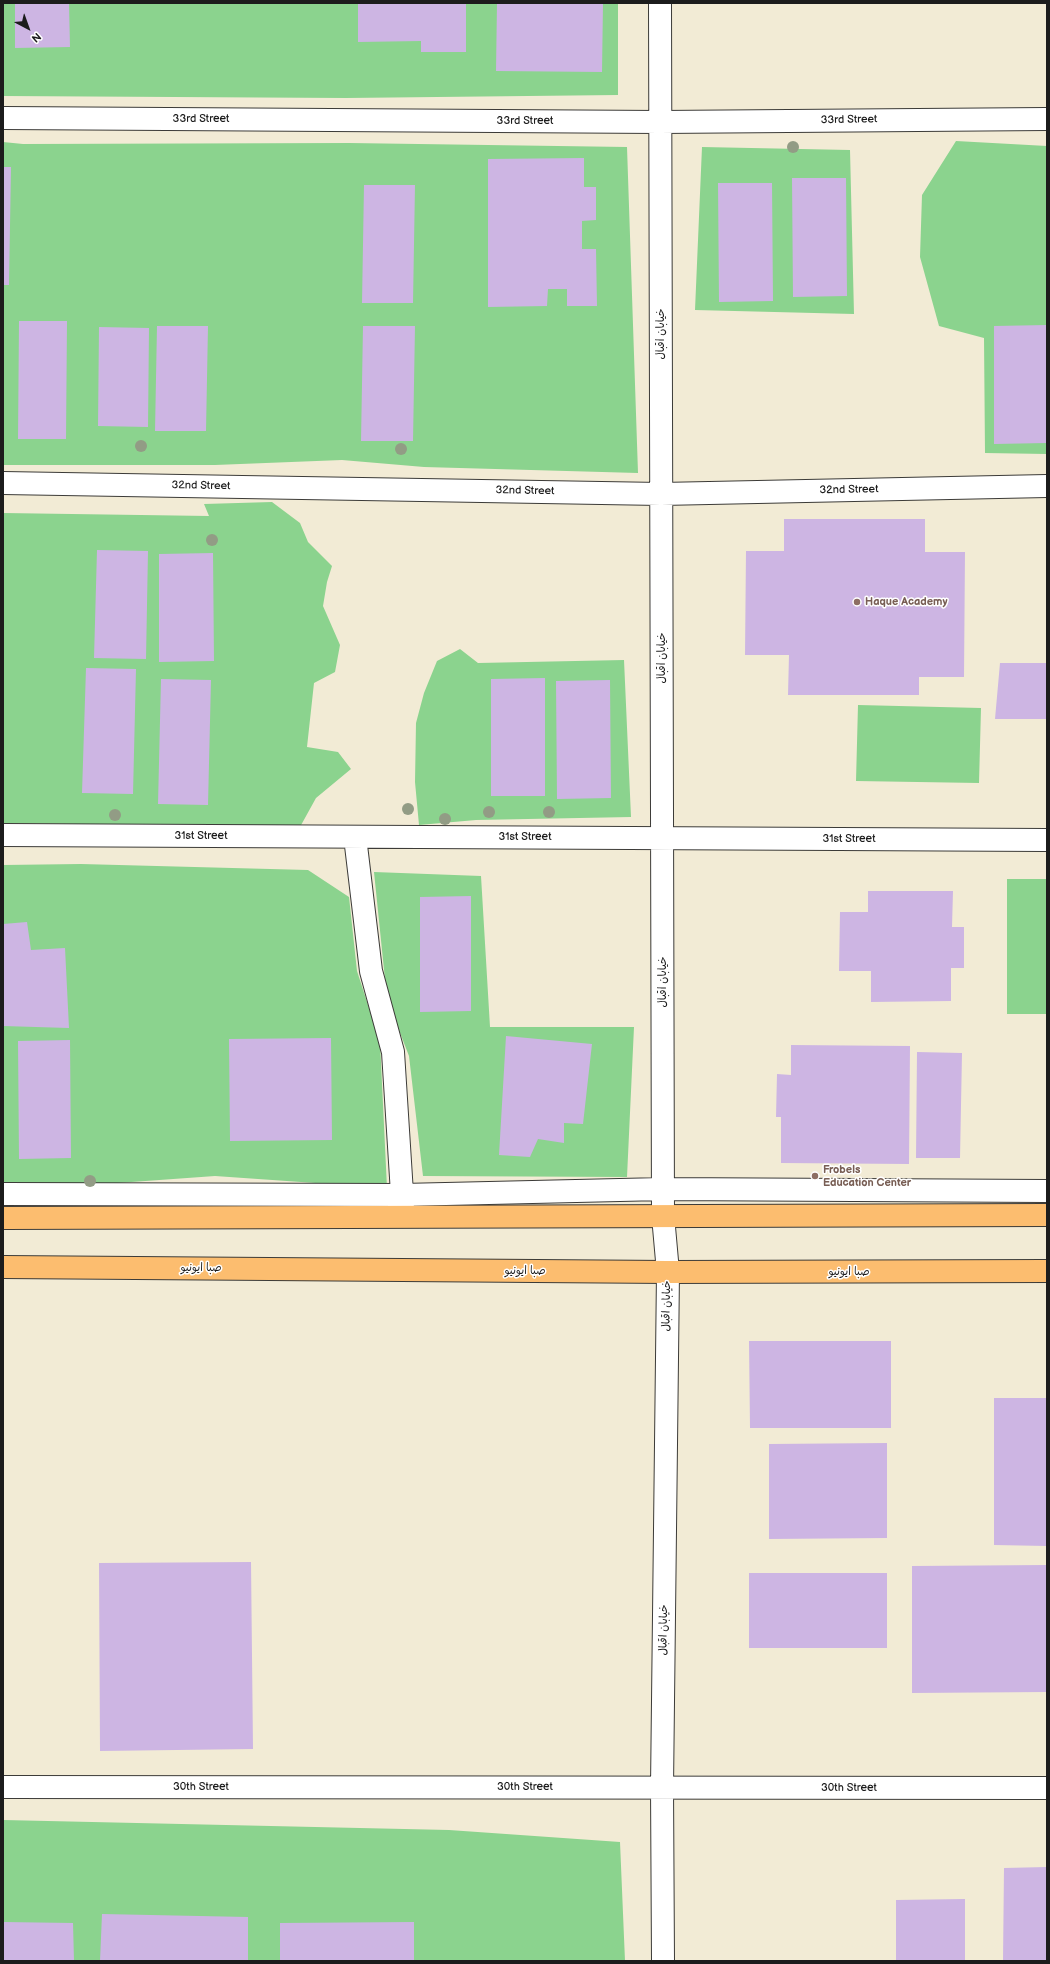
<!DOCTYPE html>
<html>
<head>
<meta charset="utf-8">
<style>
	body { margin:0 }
	#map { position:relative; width:1050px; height:1964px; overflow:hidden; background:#f2ebd5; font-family:"Balsamiq Sans",sans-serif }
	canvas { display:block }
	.frame { position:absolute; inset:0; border:4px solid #1c1c1c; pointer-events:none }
	.north { position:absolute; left:8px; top:8px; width:40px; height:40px; -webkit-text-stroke:3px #fff; paint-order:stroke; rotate:139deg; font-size:11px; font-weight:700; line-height:16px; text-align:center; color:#1c1c1c }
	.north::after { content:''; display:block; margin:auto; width:14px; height:18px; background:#1c1c1c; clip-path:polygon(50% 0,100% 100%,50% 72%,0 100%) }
</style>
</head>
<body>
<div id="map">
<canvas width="1050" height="1964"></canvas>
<div class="frame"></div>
<div class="north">N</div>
</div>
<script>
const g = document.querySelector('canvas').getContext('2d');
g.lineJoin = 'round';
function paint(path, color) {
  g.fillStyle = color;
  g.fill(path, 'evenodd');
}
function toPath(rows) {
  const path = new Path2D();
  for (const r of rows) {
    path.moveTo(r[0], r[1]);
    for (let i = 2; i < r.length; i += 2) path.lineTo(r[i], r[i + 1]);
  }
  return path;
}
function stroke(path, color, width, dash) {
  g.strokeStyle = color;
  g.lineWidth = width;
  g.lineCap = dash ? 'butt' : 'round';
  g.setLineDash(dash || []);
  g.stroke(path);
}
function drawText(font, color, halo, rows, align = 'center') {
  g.font = font + ' "Balsamiq Sans","Playpen Sans Arabic",sans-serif';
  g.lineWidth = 3;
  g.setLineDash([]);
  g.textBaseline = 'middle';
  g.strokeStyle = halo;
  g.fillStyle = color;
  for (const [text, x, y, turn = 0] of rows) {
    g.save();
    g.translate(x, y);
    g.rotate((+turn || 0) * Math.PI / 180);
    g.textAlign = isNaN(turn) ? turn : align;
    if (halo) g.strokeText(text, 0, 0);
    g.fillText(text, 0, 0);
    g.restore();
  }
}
const green = toPath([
	[3,3,618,3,618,95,346,98,3,96],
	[956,141,1047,146,1047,454,985,453,984,338,939,326,920,257,922,195],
	[3,142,23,144,349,143,627,147,638,473,424,467,342,460,215,465,3,465],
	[702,147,850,150,854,314,695,310],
	[272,502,300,523,308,542,332,566,327,582,323,606,340,645,335,672,314,683,307,747,338,752,351,769,316,798,300,827,3,823,3,513,209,516,204,504],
	[460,649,478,663,624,660,631,817,476,820,419,825,415,782,416,723,424,693,437,661],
	[858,705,981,708,979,783,856,781],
	[81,864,308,870,349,897,357,971,380,1042,387,1188,215,1176,76,1186,3,1189,3,865],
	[374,872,481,876,490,1027,634,1027,627,1177,423,1176,409,1056,387,999],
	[1007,879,1047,879,1047,1014,1007,1014],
	[3,1820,449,1830,620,1842,625,1961,3,1961]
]);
const building = toPath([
	[15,3,69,3,70,47,15,48],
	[358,3,466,3,466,52,421,52,421,41,358,42],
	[497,3,603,3,602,72,496,71],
	[584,158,584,187,596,187,596,220,582,221,582,249,596,249,597,306,567,306,567,289,548,289,547,306,488,307,488,159],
	[3,167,11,167,9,285,3,285],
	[792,178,846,178,847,296,793,297],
	[718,183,772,183,773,301,719,302],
	[364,185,415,185,413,303,362,303],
	[19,321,67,321,66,439,18,439],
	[1047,325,1047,443,994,444,994,326],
	[157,326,208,326,206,431,155,431],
	[363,326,415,326,413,441,361,441],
	[99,327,149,328,148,427,98,426],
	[784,519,925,519,925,552,965,552,964,677,919,677,919,695,788,695,789,655,745,655,746,551,784,551],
	[97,550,148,551,146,659,94,658],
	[213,553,214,661,159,662,159,554],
	[1000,663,1047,663,1047,719,995,719],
	[86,668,136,669,133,794,82,793],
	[545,678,545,796,491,796,491,679],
	[161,679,211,680,208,805,158,804],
	[610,680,611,798,557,799,556,681],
	[868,891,953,891,952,927,964,927,964,968,951,968,951,1001,871,1002,871,971,839,971,840,912,868,912],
	[471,896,471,1011,420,1012,420,897],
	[27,922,31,950,65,948,69,1028,3,1026,3,924],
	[506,1036,592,1044,583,1124,564,1123,564,1143,538,1139,530,1157,499,1155],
	[331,1038,332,1140,230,1141,229,1039],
	[70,1040,71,1158,19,1159,18,1041],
	[791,1045,910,1046,909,1164,781,1163,781,1117,776,1117,777,1074,791,1075],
	[917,1052,962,1053,960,1158,916,1158],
	[749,1341,891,1341,891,1428,750,1428],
	[994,1398,1047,1398,1047,1546,994,1545],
	[887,1443,887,1538,769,1539,769,1444],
	[251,1562,253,1749,100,1751,99,1563],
	[1046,1565,1046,1692,912,1693,912,1566],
	[749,1573,887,1573,887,1648,749,1648],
	[1047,1867,1047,1961,1003,1961,1004,1868],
	[965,1899,965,1961,896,1961,896,1900],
	[102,1914,248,1917,248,1961,100,1961],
	[3,1922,73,1923,74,1961,3,1961],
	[414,1922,414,1961,280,1961,280,1923]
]);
const minor = toPath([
	[660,3,663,1216,668,1272,662,1787,663,1961],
	[3,118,660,122,1047,119],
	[3,483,661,494,1047,486],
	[3,835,1047,840],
	[355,837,371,971,393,1052,403,1209],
	[3,1194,402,1195,663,1189,1047,1191],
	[3,1787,1047,1788]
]);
const major = toPath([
	[3,1218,1047,1215],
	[3,1267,668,1272,1047,1271]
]);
const trees = [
	[793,147],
	[141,446],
	[401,449],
	[212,540],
	[408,809],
	[489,812],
	[549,812],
	[115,815],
	[445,819],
	[90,1181]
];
const markers = [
	[857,602,4,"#8d6e63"],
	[815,1176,4,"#8d6e63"]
];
const streetNames = [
	["33rd Street",201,119],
	["33rd Street",849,120,-1],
	["33rd Street",525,121],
	["خیابان اقبال",661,334,-90],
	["32nd Street",201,486,1],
	["32nd Street",849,490,-1],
	["32nd Street",525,491,1],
	["خیابان اقبال",662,658,-90],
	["31st Street",201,836],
	["31st Street",525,837],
	["31st Street",849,839],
	["خیابان اقبال",663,982,-90],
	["صبا ایونیو",201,1268],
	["صبا ایونیو",525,1271],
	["صبا ایونیو",849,1272],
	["خیابان اقبال",667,1306,-89],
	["خیابان اقبال",664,1630,-89],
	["30th Street",201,1787],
	["30th Street",525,1787],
	["30th Street",849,1788]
];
const educationNames = [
	["Haque Academy",865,602],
	["Frobels",823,1170],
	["Education Center",823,1183]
];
paint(green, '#8bd38e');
paint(building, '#cdb5e3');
stroke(minor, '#3c3b38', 24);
stroke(major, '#3c3b38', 24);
stroke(minor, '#fff', 22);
stroke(major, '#fcbd6f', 22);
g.fillStyle = '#929c85';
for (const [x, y] of trees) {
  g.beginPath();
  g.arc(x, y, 6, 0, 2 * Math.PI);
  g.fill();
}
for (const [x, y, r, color] of markers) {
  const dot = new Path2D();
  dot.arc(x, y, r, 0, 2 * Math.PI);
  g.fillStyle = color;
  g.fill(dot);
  stroke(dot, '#fff', 1.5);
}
drawText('11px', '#1c1c1c', '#fff', streetNames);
drawText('bold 11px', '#785e54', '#fff', educationNames, 'left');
</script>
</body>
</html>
